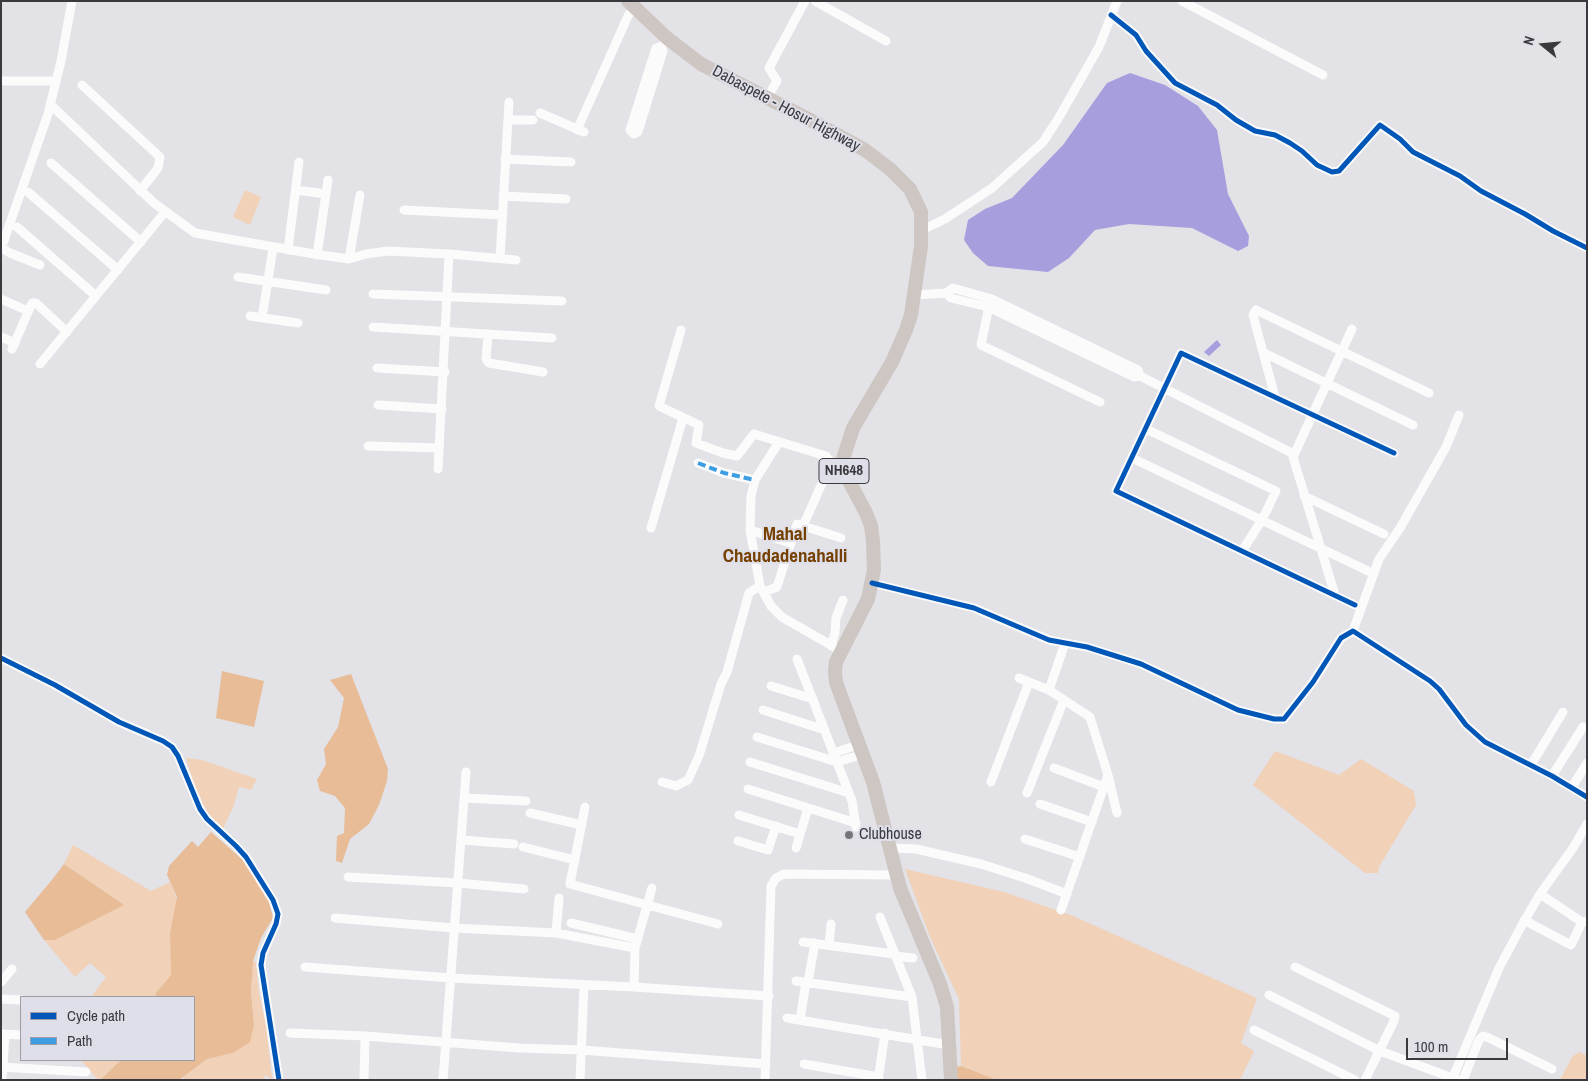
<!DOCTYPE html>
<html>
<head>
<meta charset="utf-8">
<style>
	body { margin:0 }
	#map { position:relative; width:1588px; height:1081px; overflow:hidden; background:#e2e2e7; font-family:"Archivo Narrow",sans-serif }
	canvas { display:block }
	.frame { position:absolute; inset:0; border:2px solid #3a3a3e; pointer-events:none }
	.legend { position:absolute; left:20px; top:996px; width:175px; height:65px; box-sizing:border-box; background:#dfdfea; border:1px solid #9d9da5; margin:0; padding:6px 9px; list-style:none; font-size:15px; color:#3a3a3e }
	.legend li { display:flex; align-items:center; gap:10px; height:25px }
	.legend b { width:25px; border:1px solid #9d9da5 }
	.north { position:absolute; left:1518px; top:20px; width:50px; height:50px; -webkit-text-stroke:4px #dfdfea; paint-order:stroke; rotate:287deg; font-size:14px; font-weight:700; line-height:20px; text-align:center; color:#3a3a3e }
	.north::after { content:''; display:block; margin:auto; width:18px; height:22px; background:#3a3a3e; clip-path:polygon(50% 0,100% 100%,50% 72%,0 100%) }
	.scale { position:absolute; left:1406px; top:1038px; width:102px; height:22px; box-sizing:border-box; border:2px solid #3a3a3e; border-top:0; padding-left:6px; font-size:15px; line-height:18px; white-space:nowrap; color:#3a3a3e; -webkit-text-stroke:4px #dfdfea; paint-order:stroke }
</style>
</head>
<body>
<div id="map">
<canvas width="1588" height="1081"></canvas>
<div class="frame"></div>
<ul class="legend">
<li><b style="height:6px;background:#0057b8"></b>Cycle path</li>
<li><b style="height:6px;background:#3e9ee3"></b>Path</li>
</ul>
<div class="north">N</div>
<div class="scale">100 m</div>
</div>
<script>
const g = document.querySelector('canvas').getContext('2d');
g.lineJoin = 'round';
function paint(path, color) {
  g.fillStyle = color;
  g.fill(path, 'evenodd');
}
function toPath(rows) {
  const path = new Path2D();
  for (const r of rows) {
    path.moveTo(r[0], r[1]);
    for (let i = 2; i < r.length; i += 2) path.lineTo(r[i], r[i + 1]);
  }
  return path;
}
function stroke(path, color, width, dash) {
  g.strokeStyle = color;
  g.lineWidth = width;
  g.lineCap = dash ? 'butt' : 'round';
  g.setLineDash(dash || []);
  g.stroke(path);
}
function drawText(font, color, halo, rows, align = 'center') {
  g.font = font + ' "Archivo Narrow",sans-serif';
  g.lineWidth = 4;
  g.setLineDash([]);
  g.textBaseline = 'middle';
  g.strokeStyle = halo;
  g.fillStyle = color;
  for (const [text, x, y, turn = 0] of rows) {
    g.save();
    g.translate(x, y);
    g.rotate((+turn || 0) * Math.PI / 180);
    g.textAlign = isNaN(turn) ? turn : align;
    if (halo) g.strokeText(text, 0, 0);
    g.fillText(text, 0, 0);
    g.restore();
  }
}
const green = toPath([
	[245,190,261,197,250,225,233,217],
	[1275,751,1339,775,1361,759,1414,791,1416,805,1379,867,1378,873,1365,873,1253,785],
	[186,758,202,760,257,779,251,790,239,787,234,805,223,829,207,812,195,787],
	[73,845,151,891,170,882,177,899,170,933,171,975,155,994,157,997,91,997,106,977,90,963,75,977,44,940,55,940,123,905,64,864],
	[905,869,1004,892,1073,916,1257,998,1241,1043,1254,1051,1240,1080,997,1080,961,1066,959,999,930,937],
	[253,961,256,962,259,993,266,1026,272,1079,265,1075,264,1080,185,1080,183,1077,207,1059,233,1053,254,1025,251,991],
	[1579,1052,1587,1056,1587,1080,1560,1080,1572,1057],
	[81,1060,121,1060,100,1080,98,1080]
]);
const forest = toPath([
	[222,671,264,681,254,727,216,718],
	[351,674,388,769,387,781,379,805,369,824,350,839,342,863,336,861,337,836,344,833,345,808,335,796,320,791,317,780,326,764,324,749,338,727,344,698,330,680],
	[211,832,244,861,269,902,273,918,261,938,253,961,251,991,254,1025,250,1042,233,1053,207,1059,179,1080,100,1080,121,1060,194,1060,194,997,157,997,155,994,171,975,170,933,177,897,167,875,169,866,192,841,198,847],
	[64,864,124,905,55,940,44,940,25,912,51,881],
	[961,1066,997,1080,957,1080,956,1067]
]);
const water = toPath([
	[1130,73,1165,85,1198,106,1217,130,1228,194,1249,236,1248,246,1238,251,1192,228,1129,224,1095,230,1069,258,1048,272,988,266,973,253,964,240,968,220,985,209,1012,198,1063,145,1107,83],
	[1217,340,1221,345,1209,356,1204,352]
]);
const minor = toPath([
	[815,1,886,41],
	[1182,1,1323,75],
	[1111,15,1136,35,1146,51,1175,83,1217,105,1236,120,1255,131,1275,135,1290,143,1302,151,1317,165,1332,172,1339,171,1380,125,1400,139,1413,152,1460,176,1481,191,1525,214,1553,231,1587,248],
	[661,47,663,51,638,132,634,134,630,130,656,48,661,47,667,38],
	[1,81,56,81],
	[82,85,160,157,158,168,140,191],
	[767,98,777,81,769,68,805,1],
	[50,104,154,203,195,233,314,254,349,259,366,254,388,251,449,254,516,260],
	[540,113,584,132],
	[508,120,533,120],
	[577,130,628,16,634,7],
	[505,159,571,162],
	[51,163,141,242],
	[296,190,326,194],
	[28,192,118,270],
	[503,196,566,199],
	[404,210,502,215],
	[17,227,96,296],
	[922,230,945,219,992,188,1043,142,1058,119,1099,47,1117,1],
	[2,248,10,253,40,265],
	[1,249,48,114,61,61,72,1],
	[288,250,299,162],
	[317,255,328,180],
	[500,258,509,102],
	[349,259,360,195],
	[238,277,326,290],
	[946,293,953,288,992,299,1138,370,1140,376],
	[373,294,562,301],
	[914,295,946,293,951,298,988,307,1134,377,1140,376,1294,454],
	[1,299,28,311],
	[990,301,981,345,1100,402],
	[250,316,298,323],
	[262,318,273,248],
	[373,327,552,338],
	[681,330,659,406,699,425,696,443,723,453,737,456,754,434,826,456,833,465],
	[488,334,486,359,489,363,543,372],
	[1,337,15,343],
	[12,349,32,303,36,303,67,332],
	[1264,353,1413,425],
	[40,364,165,212],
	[377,368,445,372],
	[1275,397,1253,315,1256,310,1429,393],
	[378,405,442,409],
	[1146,429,1276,491,1262,520,1242,551],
	[779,442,755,480,751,496,750,530,760,586,771,606,782,617,841,651],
	[368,446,439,448],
	[1132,458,1368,571],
	[698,463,724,473,755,480],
	[438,469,449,254],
	[1304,496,1384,534],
	[803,526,828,470,833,465,837,463],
	[651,528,683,418],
	[750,530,790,543],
	[872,583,974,608,1049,640,1087,647,1141,664,1238,710,1274,719,1284,719,1313,682,1341,638,1353,631,1430,681,1439,689,1466,725,1485,742,1552,776,1587,797],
	[764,592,777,587,797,524,841,538],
	[1335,595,1293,457,1352,329],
	[1355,605,1116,491,1181,353,1394,453],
	[1353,631,1379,559,1400,528,1446,447,1459,415],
	[831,646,835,633,836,618,843,600],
	[1,658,55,685,119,722,163,741,172,747,178,756,200,809,207,819,236,846,246,857,273,900,278,914,276,924,263,953,261,965,279,1080],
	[797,659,852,801,856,827],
	[1019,678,1049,690,1090,717,1108,775,1117,813],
	[771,686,813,699],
	[1049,690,1063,649],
	[763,710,825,730],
	[757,737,837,762,864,754],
	[834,753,860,744],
	[750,762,849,793],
	[1531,765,1563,712],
	[1054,768,1104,787],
	[1552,776,1583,727],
	[662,782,676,786,688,780,699,756,721,684,727,672,749,593,760,586],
	[991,782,1029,682],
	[1572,787,1587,763],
	[748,789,856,823],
	[1027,793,1064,700],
	[464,798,526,801],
	[1040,804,1092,822],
	[585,807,570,884,718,924],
	[530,813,582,825],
	[739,815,800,834],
	[1025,839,1080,857],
	[461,840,514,844],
	[738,841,768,850,776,826],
	[523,847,575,860],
	[796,848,808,808],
	[889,848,916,849,981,864,1028,879,1067,894],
	[348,877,458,883,524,889],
	[1540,894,1582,922],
	[1061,910,1108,775],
	[880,917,912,997,922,1080],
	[335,918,454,928,556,933,635,948],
	[1524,920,1571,945,1582,922,1587,921],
	[571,923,638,939],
	[556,933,559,898],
	[803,942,894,954],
	[829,945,831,924],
	[895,956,913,958],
	[305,967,451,978,634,987,769,996],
	[1295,967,1395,1016,1394,1021,1365,1080],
	[796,981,912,997],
	[1,982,12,969],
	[808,982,815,943],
	[634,987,635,948,652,888],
	[1269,995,1380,1051,1458,1080],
	[1,999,21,1000],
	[787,1018,949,1045],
	[800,1020,806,982],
	[1254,1030,1355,1080],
	[290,1033,365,1036,519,1048,581,1050,766,1064],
	[1,1034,21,1035],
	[804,1064,879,1077],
	[1,1067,86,1072],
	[1453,1077,1499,968,1522,925,1540,894,1573,848,1587,824],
	[2,1080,5,1034],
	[364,1080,365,1036],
	[443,1080,466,772],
	[580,1080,584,985],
	[765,1080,771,886,776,878,784,874,895,875],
	[878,1080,885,1033],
	[1463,1080,1479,1040,1483,1036,1487,1037,1552,1069]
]);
const highway = toPath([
	[628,1,667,38,701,64,812,121,865,150,890,169,910,189,921,212,921,246,911,315,906,330,892,362,853,428,842,462,849,481,866,513,871,526,873,541,874,570,868,599,836,662,835,671,836,682,841,696,873,782,900,888,940,984,947,1007,951,1080]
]);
const quiet = toPath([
	[698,463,724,473,755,480]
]);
const cycleway = toPath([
	[1111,15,1136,35,1146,51,1175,83,1217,105,1236,120,1255,131,1275,135,1290,143,1302,151,1317,165,1332,172,1339,171,1380,125,1400,139,1413,152,1460,176,1481,191,1525,214,1553,231,1587,248],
	[872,583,974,608,1049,640,1087,647,1141,664,1238,710,1274,719,1284,719,1313,682,1341,638,1353,631,1430,681,1439,689,1466,725,1485,742,1552,776,1587,797],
	[1355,605,1116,491,1181,353,1394,453],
	[1,658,55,685,119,722,163,741,172,747,178,756,200,809,207,819,236,846,246,857,273,900,278,914,276,924,263,953,261,965,279,1080]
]);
const markers = [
	[849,835,5,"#757579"]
];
const shields = [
	[844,471,50]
];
const shieldNames = [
	["NH648",844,471]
];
const streetNames = [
	["Dabaspete - Hosur Highway",786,109,28]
];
const poiNames = [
	["Clubhouse",859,835]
];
const quarterNames = [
	["Mahal",785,535],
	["Chaudadenahalli",785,557]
];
paint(green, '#f1d1b8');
paint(forest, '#e7bc96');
paint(water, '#a69edd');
stroke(minor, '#fbfbfb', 9);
stroke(highway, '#cec6c2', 14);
stroke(quiet, '#3e9ee3', 4, [8, 4]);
stroke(cycleway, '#0057b8', 5);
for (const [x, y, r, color] of markers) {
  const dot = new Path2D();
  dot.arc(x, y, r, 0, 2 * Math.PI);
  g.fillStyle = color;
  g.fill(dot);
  stroke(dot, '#dfdfea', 2);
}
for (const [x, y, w] of shields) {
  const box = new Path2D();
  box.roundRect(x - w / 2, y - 12.5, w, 25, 4);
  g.fillStyle = '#dfdfea';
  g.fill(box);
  stroke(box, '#3a3a3e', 1);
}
drawText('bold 15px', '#3a3a3e', null, shieldNames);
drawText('16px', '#3a3a3e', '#dfdfea', streetNames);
drawText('16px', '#3a3a3e', '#dfdfea', poiNames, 'left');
drawText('bold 19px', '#754000', '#dfdfea', quarterNames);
</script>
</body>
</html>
